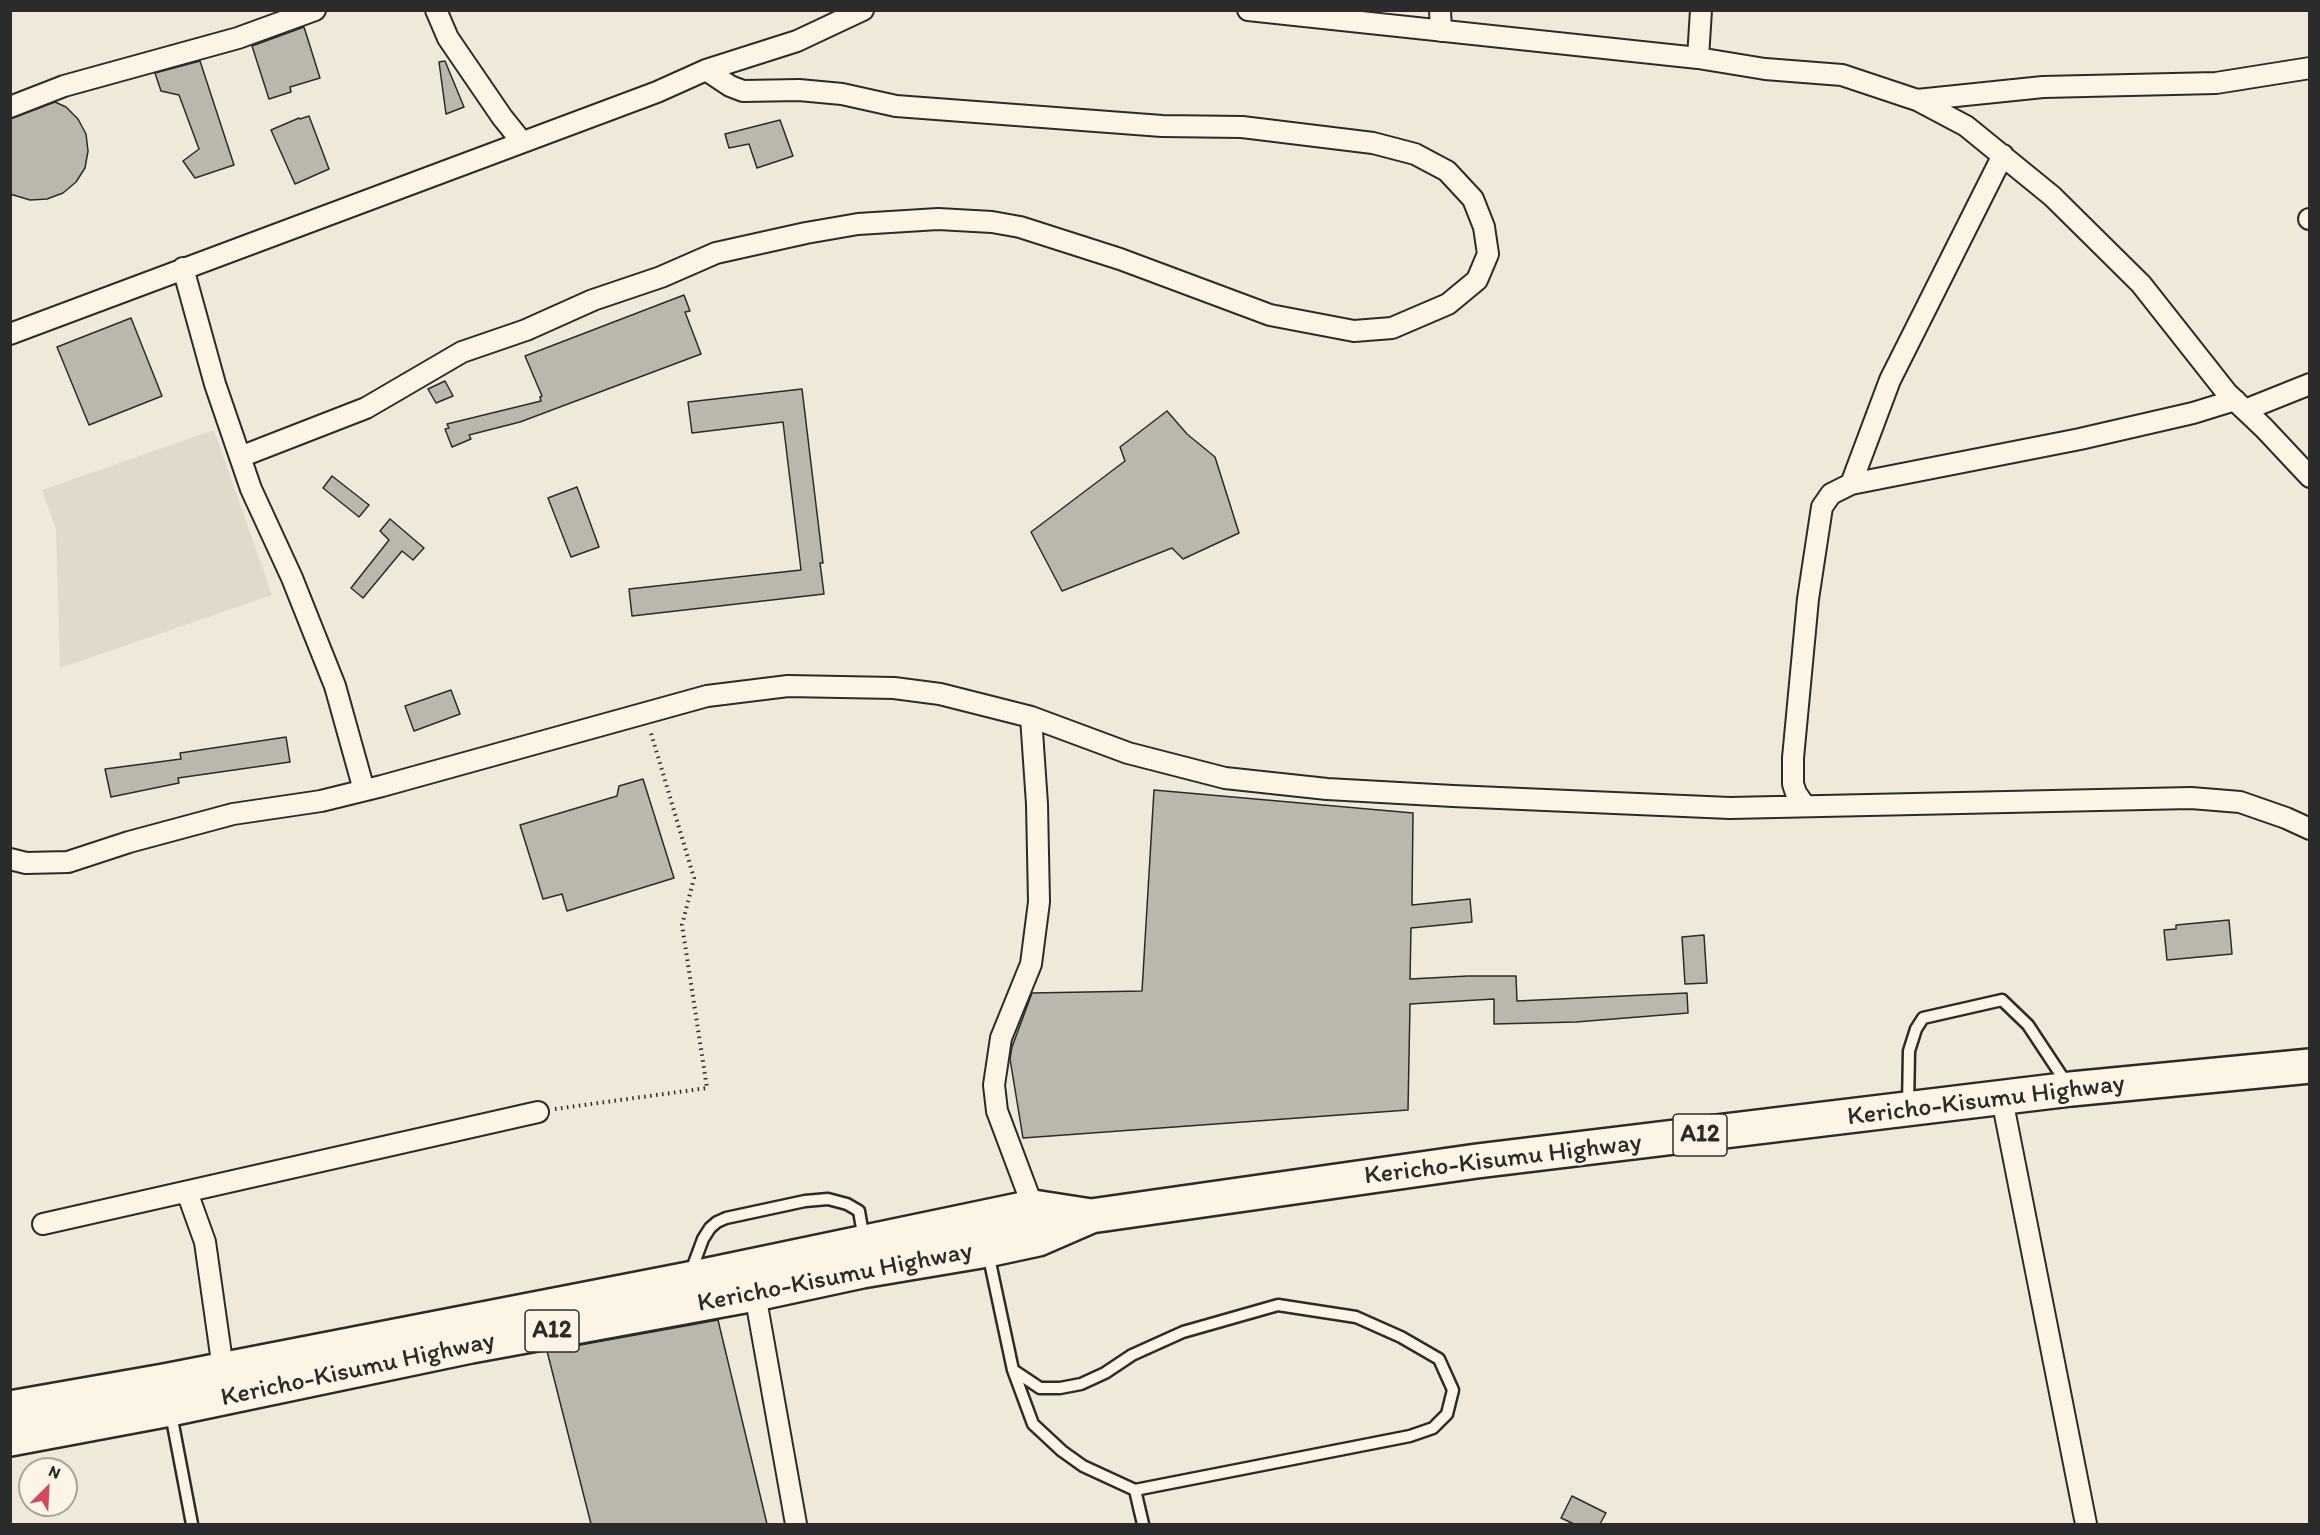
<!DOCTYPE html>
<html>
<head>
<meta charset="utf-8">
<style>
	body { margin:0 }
	#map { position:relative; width:2320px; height:1535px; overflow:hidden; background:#efe9da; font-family:Itim,sans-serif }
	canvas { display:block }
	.frame { position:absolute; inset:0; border:12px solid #2b2b2b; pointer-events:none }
	.north { position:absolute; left:18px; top:1457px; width:60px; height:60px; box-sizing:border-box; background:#fcf5e5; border:2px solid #a8a49b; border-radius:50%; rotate:24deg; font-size:16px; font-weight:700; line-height:24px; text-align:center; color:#2b2b2b }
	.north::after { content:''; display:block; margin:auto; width:21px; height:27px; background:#d1495b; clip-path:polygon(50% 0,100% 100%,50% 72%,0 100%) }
</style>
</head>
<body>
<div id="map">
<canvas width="2320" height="1535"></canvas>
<div class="frame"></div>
<div class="north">N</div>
</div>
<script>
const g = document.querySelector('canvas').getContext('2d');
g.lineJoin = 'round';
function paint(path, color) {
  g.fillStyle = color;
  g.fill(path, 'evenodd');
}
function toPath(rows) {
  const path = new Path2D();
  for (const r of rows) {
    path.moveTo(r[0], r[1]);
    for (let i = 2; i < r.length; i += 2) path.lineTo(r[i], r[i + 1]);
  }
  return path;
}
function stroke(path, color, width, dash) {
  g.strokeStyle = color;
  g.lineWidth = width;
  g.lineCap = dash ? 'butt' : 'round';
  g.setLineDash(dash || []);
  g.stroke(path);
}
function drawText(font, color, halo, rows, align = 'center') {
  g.font = font + ' Itim,sans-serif';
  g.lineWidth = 5;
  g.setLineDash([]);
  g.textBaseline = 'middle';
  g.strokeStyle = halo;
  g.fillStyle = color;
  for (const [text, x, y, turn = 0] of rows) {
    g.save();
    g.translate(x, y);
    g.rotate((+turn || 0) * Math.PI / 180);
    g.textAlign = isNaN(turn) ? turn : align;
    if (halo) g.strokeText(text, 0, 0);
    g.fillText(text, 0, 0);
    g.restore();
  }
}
const built = toPath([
	[214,430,272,595,60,668,56,529,42,490]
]);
const building = toPath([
	[304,27,320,78,290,87,291,92,269,99,252,46,304,27],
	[200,61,234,165,195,178,183,161,199,149,179,95,161,91,155,73,200,61],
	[445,61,464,107,446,114,439,62,445,61],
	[55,102,66,107,78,119,86,134,88,151,85,168,76,182,63,193,47,199,30,200,10,194,10,119,55,102],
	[309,116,329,169,295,184,271,130,299,118,300,119,309,116],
	[780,120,793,156,757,168,749,144,729,148,725,134,780,120],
	[684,295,690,311,685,312,701,354,520,422,469,435,471,439,452,447,445,429,449,428,447,424,541,401,540,397,542,396,525,356,684,295],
	[131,318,162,396,89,425,57,347,131,318],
	[445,381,453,396,436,403,428,389,445,381],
	[802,389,823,563,820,563,824,594,632,616,629,589,801,570,783,422,692,433,688,402,802,389],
	[1167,411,1187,434,1215,457,1239,533,1183,559,1172,548,1062,591,1031,532,1125,461,1120,447,1167,411],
	[332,476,369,505,359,517,323,488,332,476],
	[577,487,599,547,571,557,548,498,577,487],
	[390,519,424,548,413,560,402,551,363,598,351,588,389,540,380,531,390,519],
	[451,690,460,714,414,731,405,706,451,690],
	[286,737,290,762,178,778,179,783,111,797,105,769,181,759,180,753,286,737],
	[643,779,674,878,567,911,562,894,543,899,520,825,617,796,619,786,643,779],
	[1154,790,1413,813,1412,905,1470,899,1472,922,1411,928,1410,979,1468,976,1516,976,1517,1001,1687,993,1688,1013,1576,1022,1494,1024,1494,999,1410,1004,1408,1110,1023,1138,1010,1059,1012,1047,1032,993,1142,991,1154,790],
	[2229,920,2232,954,2167,960,2164,930,2176,929,2176,925,2229,920],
	[1704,935,1707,983,1685,984,1682,937,1704,935],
	[718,1320,767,1524,591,1524,547,1351,718,1320],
	[1572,1496,1606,1513,1600,1524,1574,1524,1561,1518,1572,1496]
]);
const path = toPath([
	[555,1109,707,1088,682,925,694,878,650,730]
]);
const lane = toPath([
	[1908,1106,1909,1051,1916,1029,1923,1018,2002,1000,2028,1025,2067,1084],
	[988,1253,1013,1370,1033,1424,1062,1451,1083,1466,1135,1490,1143,1524],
	[690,1274,703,1239,710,1228,717,1222,726,1218,805,1201,828,1199,847,1204,859,1211,864,1240],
	[1013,1370,1040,1388,1060,1388,1081,1384,1105,1373,1132,1355,1183,1332,1278,1305,1356,1317,1401,1337,1439,1359,1453,1390,1447,1414,1433,1428,1410,1436,1135,1490],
	[171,1414,192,1524]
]);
const street = toPath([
	[436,10,448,38,502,117,522,142],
	[1248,10,1698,58,1765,69,1842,75,1917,100,1966,126,2052,196,2141,284,2227,393,2264,428,2310,477],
	[1440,10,1441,31],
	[1698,58,1701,10],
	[1917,100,2043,87,2216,83,2310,68],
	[10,107,64,86,238,38,315,10],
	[2309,219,2310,219],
	[183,268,215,384,251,489,292,578,335,686,364,790],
	[10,334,657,92,706,70,797,41,863,10],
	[2245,410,2310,384],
	[240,457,366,408,462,352,526,330,593,300,661,277,716,253,806,233,858,224,938,219,992,222,1020,227,1120,259,1270,315,1354,331,1392,328,1448,304,1477,280,1488,254,1484,227,1473,199,1447,171,1415,154,1373,143,1242,127,1162,126,896,106,842,94,799,90,743,91,730,86,706,70],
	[1851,484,1890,380,2003,155],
	[1031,717,1037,804,1039,902,1031,964,1001,1038,994,1085,997,1111,1033,1207,1034,1216],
	[1805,806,1796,793,1793,784,1793,758,1808,599,1822,507,1831,494,1851,484,2080,439,2193,413,2235,400],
	[10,859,26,863,68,862,129,842,233,814,321,801,382,786,707,696,788,686,894,688,940,694,1031,717,1128,753,1225,778,1327,789,1453,796,1730,808,2191,798,2240,802,2286,818,2310,829],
	[2002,1099,2086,1524],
	[187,1192,205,1242,223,1369],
	[43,1224,538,1112],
	[755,1294,796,1524]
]);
const highway = toPath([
	[10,1408,164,1381,689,1279,1033,1207,1091,1216],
	[10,1439,170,1409,471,1346,755,1294,862,1271,987,1250,1038,1239,1091,1216,1477,1161,2071,1089,2310,1066]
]);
const shields = [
	[1700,1135,54],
	[552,1331,54]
];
const shieldNames = [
	["A12",1700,1135],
	["A12",552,1331]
];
const streetNames = [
	["Kericho-Kisumu Highway",1986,1101,-7],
	["Kericho-Kisumu Highway",1503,1160,-7],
	["Kericho-Kisumu Highway",835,1278,-11],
	["Kericho-Kisumu Highway",358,1370,-12]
];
paint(built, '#e0dacc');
paint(building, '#bcb7ac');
stroke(building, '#2b2b2b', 1.5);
stroke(lane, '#2b2b2b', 15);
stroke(street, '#2b2b2b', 24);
stroke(highway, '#2b2b2b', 38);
stroke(path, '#2b2b2b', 4, [1.5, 4.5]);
stroke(lane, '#fcf5e5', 10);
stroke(street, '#fcf5e5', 20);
stroke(highway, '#fcf5e5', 33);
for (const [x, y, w] of shields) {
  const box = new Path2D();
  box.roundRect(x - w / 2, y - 21, w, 42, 4.5);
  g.fillStyle = '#fcf5e5';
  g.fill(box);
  stroke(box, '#2b2b2b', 1.5);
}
drawText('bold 24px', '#2b2b2b', null, shieldNames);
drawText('26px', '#2b2b2b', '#fcf5e5', streetNames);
</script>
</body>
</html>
